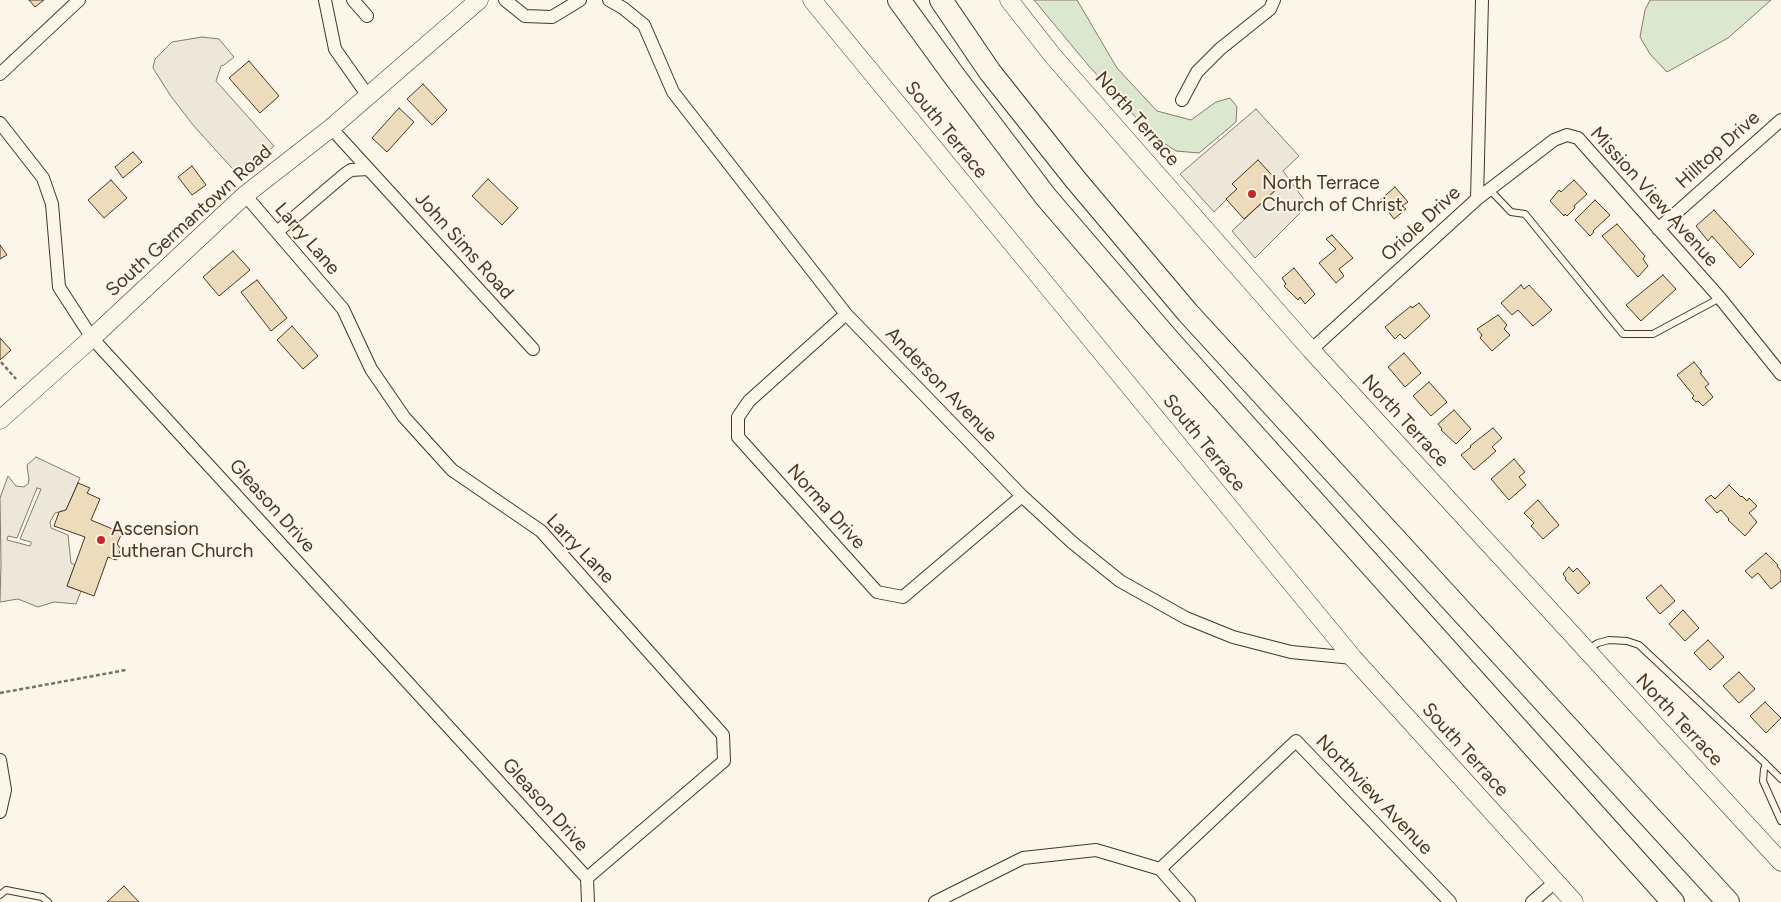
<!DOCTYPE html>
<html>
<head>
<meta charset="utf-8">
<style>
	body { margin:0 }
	canvas { display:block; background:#fbf6e9 }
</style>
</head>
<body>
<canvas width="1781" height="902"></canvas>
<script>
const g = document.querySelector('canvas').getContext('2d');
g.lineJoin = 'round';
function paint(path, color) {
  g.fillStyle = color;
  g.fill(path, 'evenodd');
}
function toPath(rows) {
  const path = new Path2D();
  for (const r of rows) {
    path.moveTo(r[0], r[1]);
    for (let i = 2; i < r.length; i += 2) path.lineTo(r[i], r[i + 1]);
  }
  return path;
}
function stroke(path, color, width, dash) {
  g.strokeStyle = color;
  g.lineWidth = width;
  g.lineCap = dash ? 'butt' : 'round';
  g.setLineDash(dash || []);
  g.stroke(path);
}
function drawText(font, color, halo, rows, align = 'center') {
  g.font = font + ' Figtree,sans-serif';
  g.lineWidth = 4;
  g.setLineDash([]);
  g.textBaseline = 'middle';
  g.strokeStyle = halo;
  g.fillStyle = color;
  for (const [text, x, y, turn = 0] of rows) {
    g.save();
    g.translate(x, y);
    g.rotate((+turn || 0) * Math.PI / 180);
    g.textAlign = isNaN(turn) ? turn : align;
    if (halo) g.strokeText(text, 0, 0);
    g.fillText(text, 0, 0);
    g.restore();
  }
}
const green = toPath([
	[1034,0,1077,0,1117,68,1157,111,1191,120,1216,102,1230,98,1237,107,1236,122,1199,153,1176,151,1153,136,1088,65,1034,0],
	[1650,0,1771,0,1728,38,1667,72,1650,54,1640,37,1645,10,1650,0]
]);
const parking = toPath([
	[202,37,219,39,234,57,224,65,221,66,216,81,274,146,240,177,193,125,170,95,153,68,155,59,172,42,202,37],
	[1256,109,1299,156,1283,171,1308,205,1255,258,1232,231,1281,185,1258,161,1237,189,1214,212,1180,174,1256,109],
	[36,457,80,478,66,510,55,513,50,522,51,528,68,535,71,563,75,565,67,586,81,591,76,604,54,602,38,607,18,599,0,602,1,563,0,498,8,476,16,486,24,487,28,484,29,480,27,465,36,457],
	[37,488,41,489,20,539,31,542,31,544,30,546,7,540,8,536,17,538,37,488]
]);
const building = toPath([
	[29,0,44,0,35,7,29,0],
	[249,61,279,96,260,113,229,78,249,61],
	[423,84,447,110,432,125,407,99,423,84],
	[399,108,414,122,387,152,372,138,399,108],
	[133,152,142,162,123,178,115,167,133,152],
	[1258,160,1281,185,1244,219,1226,199,1237,189,1232,184,1258,160],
	[192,166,206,185,192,195,178,177,192,166],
	[488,179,518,208,502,225,472,196,488,179],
	[111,180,127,198,104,218,88,200,111,180],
	[1574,180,1587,194,1574,206,1575,208,1567,216,1565,214,1564,216,1550,201,1559,190,1561,192,1574,180],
	[1395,187,1408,202,1402,206,1406,209,1394,219,1380,200,1395,187],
	[1595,200,1610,215,1593,231,1594,232,1590,236,1575,220,1595,200],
	[1714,210,1754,254,1740,268,1712,236,1708,241,1696,226,1714,210],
	[1617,224,1645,256,1643,259,1648,266,1638,277,1602,236,1617,224],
	[1332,235,1353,258,1339,269,1344,276,1336,283,1319,263,1336,249,1326,239,1332,235],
	[0,245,7,255,0,259,0,245],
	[233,251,250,270,219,296,203,277,233,251],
	[1294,268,1315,294,1305,304,1300,297,1298,300,1284,286,1286,284,1282,278,1294,268],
	[1663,275,1676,289,1641,321,1626,305,1663,275],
	[257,280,287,318,271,331,241,292,257,280],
	[1521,285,1524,289,1529,285,1552,310,1533,326,1518,310,1512,315,1501,303,1521,285],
	[1419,303,1430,316,1405,339,1400,334,1395,339,1385,327,1411,306,1412,308,1419,303],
	[1498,315,1507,325,1504,329,1510,335,1492,351,1480,338,1482,335,1477,329,1498,315],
	[292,326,318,356,303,369,277,340,292,326],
	[0,338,11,350,0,360,0,338],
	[1404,353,1421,373,1405,387,1388,367,1404,353],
	[1694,362,1702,372,1700,373,1709,384,1705,387,1713,397,1703,406,1698,401,1696,402,1692,398,1694,396,1677,375,1694,362],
	[1429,382,1447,402,1431,416,1413,396,1429,382],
	[1454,410,1471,429,1456,444,1441,430,1442,429,1438,424,1454,410],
	[1493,428,1502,438,1492,447,1496,451,1474,470,1461,455,1471,447,1470,446,1493,428],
	[1514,459,1525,472,1519,477,1526,485,1509,500,1491,479,1514,459],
	[78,483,90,488,87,493,100,499,91,520,122,533,117,544,121,549,116,560,108,557,94,596,67,586,85,537,54,526,59,512,66,510,78,483],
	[1729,485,1741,497,1742,496,1747,501,1749,498,1757,506,1749,513,1757,522,1745,536,1728,520,1729,519,1721,510,1717,513,1705,500,1711,495,1715,499,1729,485],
	[1538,500,1559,525,1543,539,1531,526,1534,523,1524,513,1538,500],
	[1766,553,1778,565,1777,566,1781,571,1781,581,1771,589,1758,573,1752,578,1745,571,1766,553],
	[1569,567,1573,572,1577,568,1590,583,1578,594,1565,579,1566,578,1563,574,1569,567],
	[1661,585,1675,601,1660,614,1646,598,1661,585],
	[1683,610,1699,628,1685,641,1669,624,1683,610],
	[1708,640,1724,657,1710,670,1694,653,1708,640],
	[1739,672,1755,689,1739,703,1723,686,1739,672],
	[1765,702,1781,718,1766,733,1750,716,1765,702],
	[124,886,139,902,107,902,124,886]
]);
const path = toPath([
	[1,362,16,379],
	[0,693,126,670]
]);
const lane = toPath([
	[1490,190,1511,212,1525,214,1623,334,1653,334,1720,298],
	[1588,649,1598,643,1609,640,1627,641,1639,645,1766,764,1764,769,1763,781,1781,821],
	[1766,764,1781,779],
	[0,895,6,890,42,897,48,902]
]);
const street = toPath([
	[325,0,335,49,368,96],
	[353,0,367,16],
	[505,0,525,16,552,17,580,0],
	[609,0,623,8,644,25,673,92,846,314,1022,496,1073,543,1120,581,1186,618,1233,637,1291,652,1353,658],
	[0,74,79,0],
	[1182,100,1197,72,1220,49,1270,9,1274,0],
	[0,123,43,178,52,204,59,287,92,338,587,878],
	[331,128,533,349],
	[245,195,343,309,371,369,404,417,452,470,541,531,723,735,724,761,587,878,588,902],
	[1477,199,1554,140,1567,135,1578,138,1720,298,1781,374],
	[1658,229,1781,120],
	[277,232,345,174,351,170,368,169],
	[846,314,749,401,738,417,738,437,877,592,903,597,1022,496],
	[1311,350,1477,199,1482,0],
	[0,760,5,790,0,812],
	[1160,869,1296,741,1450,902],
	[935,902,1023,858,1096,850,1160,869,1189,902],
	[1532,902,1555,882]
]);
const secondary = toPath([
	[812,0,1353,658,1574,902],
	[1009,0,1053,56,1311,350,1781,862],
	[0,420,92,338,245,195,331,128,479,0]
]);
const highway = toPath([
	[899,0,955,77,1046,197,1168,339,1673,902],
	[941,0,990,72,1075,179,1188,313,1728,902]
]);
const markers = [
	[1252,194,5,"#c62828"],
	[101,540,5,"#c62828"]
];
const streetNames = [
	["North Terrace",1137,119,49],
	["South Terrace",946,130,51],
	["Hilltop Drive",1718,150,-42],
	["Mission View Avenue",1654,197,48],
	["South Germantown Road",189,221,-42],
	["Oriole Drive",1421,224,-43],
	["Larry Lane",307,239,49],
	["John Sims Road",464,246,48],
	["Anderson Avenue",941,385,46],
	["North Terrace",1405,421,47],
	["South Terrace",1204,443,51],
	["Gleason Drive",272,506,48],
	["Norma Drive",826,507,48],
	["Larry Lane",580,549,46],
	["North Terrace",1679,720,47],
	["South Terrace",1465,750,48],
	["Northview Avenue",1374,795,46],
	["Gleason Drive",545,805,48]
];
const poiNames = [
	["North Terrace",1262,183],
	["Church of Christ",1262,205],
	["Ascension",111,529],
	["Lutheran Church",111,551]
];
paint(green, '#dce7d0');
stroke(green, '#887966', 1);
paint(parking, '#ede7d9');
stroke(parking, '#887966', 1);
paint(building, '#ecdcbc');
stroke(building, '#4a3520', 1);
stroke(lane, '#4a3520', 8);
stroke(street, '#4a3520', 14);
stroke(secondary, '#4a3520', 19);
stroke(highway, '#4a3520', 24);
stroke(path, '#7f6f5c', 2.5, [4, 2.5]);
stroke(lane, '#fbf6e9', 6);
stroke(street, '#fbf6e9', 12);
stroke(secondary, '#fbf6e9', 18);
stroke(highway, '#fbf6e9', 22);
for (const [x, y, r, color] of markers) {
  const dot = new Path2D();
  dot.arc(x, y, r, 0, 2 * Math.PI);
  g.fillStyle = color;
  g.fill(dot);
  stroke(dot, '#fbf6e9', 2);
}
drawText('19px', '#4a3520', '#fbf6e9', streetNames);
drawText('19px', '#4a3520', '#fbf6e9', poiNames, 'left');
</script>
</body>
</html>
